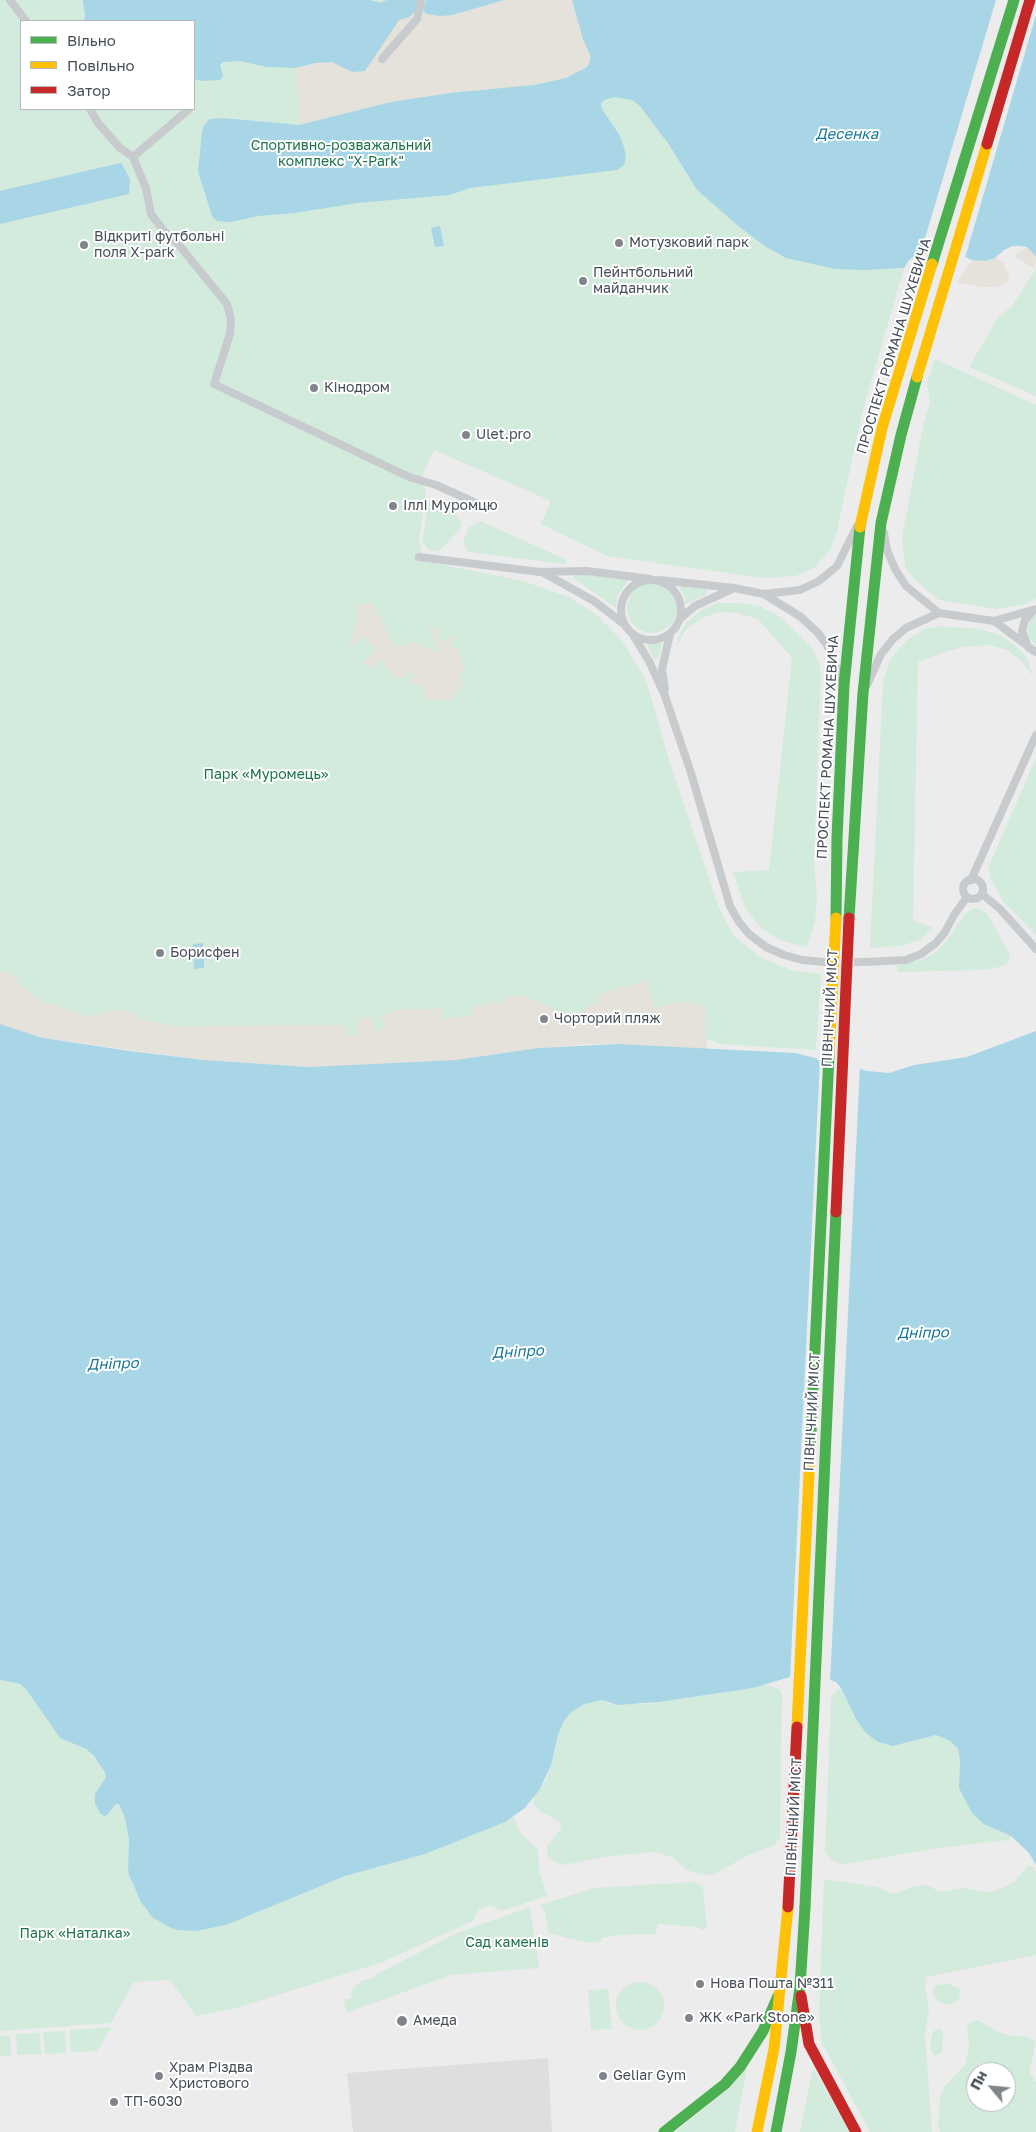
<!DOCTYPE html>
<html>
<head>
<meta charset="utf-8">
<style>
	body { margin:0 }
	#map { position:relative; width:1036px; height:2132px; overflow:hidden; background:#edecec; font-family:"Golos Text",sans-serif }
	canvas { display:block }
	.legend { position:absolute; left:20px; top:20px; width:175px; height:90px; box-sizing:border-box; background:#fff; border:1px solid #b5b8bc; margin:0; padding:6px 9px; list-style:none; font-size:15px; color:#454d57 }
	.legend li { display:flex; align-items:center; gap:10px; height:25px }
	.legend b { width:25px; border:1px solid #b5b8bc }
	.north { position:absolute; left:966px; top:2062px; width:50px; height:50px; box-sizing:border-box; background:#fff; border:1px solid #b5b8bc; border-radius:50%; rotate:298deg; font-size:14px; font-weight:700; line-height:20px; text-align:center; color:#454d57 }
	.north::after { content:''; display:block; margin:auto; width:18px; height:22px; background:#80858b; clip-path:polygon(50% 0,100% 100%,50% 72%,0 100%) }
</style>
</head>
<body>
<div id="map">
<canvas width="1036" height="2132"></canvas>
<ul class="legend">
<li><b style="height:6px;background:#4caf50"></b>Вільно</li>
<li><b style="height:6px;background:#ffc107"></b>Повільно</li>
<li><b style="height:6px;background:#c62828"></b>Затор</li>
</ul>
<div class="north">Пн</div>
</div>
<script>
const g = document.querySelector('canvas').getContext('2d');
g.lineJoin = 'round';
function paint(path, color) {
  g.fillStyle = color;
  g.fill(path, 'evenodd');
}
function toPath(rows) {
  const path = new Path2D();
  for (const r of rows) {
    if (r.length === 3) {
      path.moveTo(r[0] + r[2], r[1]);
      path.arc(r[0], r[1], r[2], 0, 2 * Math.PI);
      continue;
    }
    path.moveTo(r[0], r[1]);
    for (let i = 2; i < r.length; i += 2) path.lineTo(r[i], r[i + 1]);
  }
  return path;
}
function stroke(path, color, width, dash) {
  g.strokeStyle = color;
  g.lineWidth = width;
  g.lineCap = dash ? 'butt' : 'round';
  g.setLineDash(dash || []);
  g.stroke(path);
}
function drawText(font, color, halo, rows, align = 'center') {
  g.font = font + ' "Golos Text",sans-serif';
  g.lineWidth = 4;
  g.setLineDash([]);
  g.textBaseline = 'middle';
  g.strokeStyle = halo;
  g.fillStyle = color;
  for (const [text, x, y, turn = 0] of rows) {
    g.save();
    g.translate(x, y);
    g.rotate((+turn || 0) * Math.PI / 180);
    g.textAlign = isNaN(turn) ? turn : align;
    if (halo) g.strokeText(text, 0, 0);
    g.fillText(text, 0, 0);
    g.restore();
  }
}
const education = toPath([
	[548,2058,552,2132,353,2132,347,2073]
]);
const green = toPath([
	[0,0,628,0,659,131,697,190,737,225,779,255,896,269,904,268,861,417,837,531,831,549,815,567,796,576,763,578,607,556,541,524,551,501,434,450,423,474,426,495,419,540,424,561,523,581,569,597,597,615,623,642,646,680,669,760,719,908,733,935,760,957,790,970,821,974,816,1050,718,1044,716,1041,564,1027,308,1041,136,1037,0,1007],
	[21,21,194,21,194,109,21,109],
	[1036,269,1036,396,969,367,997,319,1012,306],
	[935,359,1036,405,1036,599,1023,605,996,609,939,600,914,579,905,567,902,538,923,426,930,402,927,383],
	[429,499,457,516,461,521,461,528,439,551,429,550,422,541],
	[480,521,567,560,564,564,468,552,463,541,469,527],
	[576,573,629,579,617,597,616,608,573,578],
	[652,608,25],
	[679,586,706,589,707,592,705,595,685,605,685,598],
	[718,603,741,603,761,607,780,617,811,647,818,660,821,673,814,860,817,896,815,921,807,947,789,943,774,937,759,926,745,907,733,872,769,870,792,658,758,619,737,613,719,612,702,618,686,629,676,648,678,637,686,623,701,610],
	[1036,614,1036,646,1028,636,1028,627,1030,620],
	[939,626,979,629,999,635,1015,645,1027,658,1033,676,1020,660,1007,650,990,645,963,647,942,653,918,662,913,920,933,928,920,940,900,946,870,948,883,681,891,658,907,640,925,629],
	[660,641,662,644,659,657,656,659,653,657,647,644,648,642],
	[1036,758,1036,935,1002,900,990,877,989,866],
	[974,908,981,909,988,915,1007,949,1010,954,1008,962,1004,966,984,970,897,972,897,966,921,960,936,952,947,940,967,912],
	[0,1680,20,1684,27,1689,60,1738,86,1749,98,1761,106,1777,95,1794,95,1804,97,1808,111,1811,116,1804,119,1804,125,1818,129,1840,128,1868,133,1885,146,1910,161,1923,242,1918,345,1876,425,1854,492,1827,514,1817,520,1833,538,1849,539,1870,547,1896,501,1911,491,1905,478,1910,473,1921,380,1963,236,2008,196,2016,170,1980,134,1982,111,2023,0,2031],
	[765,1684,780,1690,782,1696,780,1838,774,1845,747,1856,713,1875,697,1874,685,1869,674,1858,655,1852,604,1857,564,1865,555,1862,548,1857,547,1847,562,1827,558,1821,540,1811,533,1804,534,1797,547,1778,558,1735,564,1721,571,1712,594,1700,602,1700,610,1704,645,1704,753,1688],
	[841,1688,856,1719,878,1742,893,1746,936,1735,950,1741,958,1749,960,1760,959,1788,992,1828,1011,1836,1010,1838,1008,1840,938,1848,852,1863,840,1864,831,1859,825,1852,831,1697,834,1692],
	[1027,1866,1032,1866,1036,1872,1036,1955,926,1977,925,1985,929,2009,925,2034,932,2132,870,2132,822,2043,819,2015,824,1879,877,1887,893,1894,912,1887,927,1885,940,1892,963,1888,989,1892,1003,1888,1015,1881],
	[693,1882,703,1886,707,1928,703,1930,697,1927,658,1924,655,1934,619,1935,602,1938,602,1941,589,1943,548,1933,545,1912,540,1905,594,1888],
	[530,1907,539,1968,451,1975,346,2013,344,2000,352,1998,351,1993,353,1988,361,1981,373,1978,373,1976,457,1933],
	[640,2006,24],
	[949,1984,960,1989,959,2000,949,2005,936,2000,933,1994,935,1985],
	[608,1989,612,2029,591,2030,588,1990],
	[978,2020,998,2032,1012,2036,1024,2036,1035,2040,1034,2051,1029,2072,1036,2082,1036,2132,940,2132,938,2126,940,2097,943,2088,965,2065,969,2046,967,2026,972,2021],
	[976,2072,1006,2072,1006,2102,976,2102],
	[112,2027,97,2051,71,2052,70,2030],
	[936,2029,941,2029,943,2033,942,2051,938,2055,933,2055,930,2048,932,2034],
	[65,2031,66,2053,45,2054,43,2032],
	[40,2033,41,2054,17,2055,16,2034],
	[10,2035,11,2056,0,2056,0,2036],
	[747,2068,735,2132,675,2132,731,2087],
	[813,2068,851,2132,800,2132]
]);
const sand = toPath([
	[418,0,426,0,424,4,440,16,452,15,504,0,572,0,583,39,590,55,590,61,587,67,566,78,534,85,450,93,391,102,299,125,296,68,315,63,332,62,351,72,364,71,399,20,409,17],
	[1027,247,1036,257,1035,269,1014,256],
	[995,258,1005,263,1005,270,1009,272,1008,281,998,287,980,287,957,282,972,260,986,261],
	[371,601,393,643,401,647,413,641,436,652,435,643,430,633,430,627,439,628,439,641,443,642,456,634,458,636,450,644,453,649,458,647,460,652,458,654,466,668,464,673,460,674,460,680,465,682,451,701,428,700,425,698,423,688,410,682,409,679,415,677,410,671,403,678,393,677,379,659,374,663,374,668,363,663,374,650,364,635,351,647,349,646,353,637,353,628,358,622,354,620,358,614,355,612,354,607],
	[0,972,12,973,20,985,37,999,90,1017,111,1011,130,1011,132,1014,143,1020,176,1026,344,1025,346,1036,359,1034,357,1020,372,1016,375,1031,385,1029,381,1014,396,1010,441,1008,442,1018,471,1016,472,1007,497,1003,512,996,525,996,557,1011,567,1014,579,1014,598,1000,603,992,647,981,655,1008,681,1001,706,1005,705,1029,707,1049,618,1044,588,1044,538,1048,456,1060,309,1067,204,1060,43,1038,0,1024]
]);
const water = toPath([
	[83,0,370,0,380,3,387,0,418,0,416,11,409,17,399,20,365,71,352,72,332,62,315,63,296,68,267,67,239,61,223,62,220,65,223,76,220,80,203,81,194,79,194,21,84,21,85,16],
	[426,0,504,0,452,15,440,16,426,14,423,10],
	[572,0,1036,0,1036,257,1027,247,1019,246,1013,246,1004,250,995,258,986,261,972,260,956,253,925,250,909,260,904,268,864,270,835,269,786,258,766,247,737,225,697,190,669,145,640,106,632,100,614,97,604,100,601,103,602,109,620,136,624,147,626,157,624,165,617,170,470,188,450,195,357,203,295,213,258,216,231,222,217,221,212,216,198,171,202,132,204,125,210,119,224,118,299,125,391,102,450,93,534,85,566,78,587,67,590,61,590,55,583,39],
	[120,163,122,164,130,179,129,194,0,224,0,191],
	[440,226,444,246,435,247,431,228],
	[203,943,203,953,206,953,206,959,204,960,204,968,194,969,193,944],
	[0,1024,43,1038,130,1051,204,1060,309,1067,456,1060,538,1048,618,1044,795,1053,868,1071,889,1073,914,1065,967,1057,1036,1031,1036,1865,1029,1853,1011,1836,984,1824,972,1813,959,1788,960,1760,958,1749,950,1741,936,1735,893,1746,878,1742,866,1733,856,1719,841,1688,836,1682,818,1676,793,1676,753,1688,659,1702,617,1705,602,1700,585,1704,571,1712,564,1721,558,1735,551,1765,540,1789,525,1808,505,1822,425,1854,345,1876,226,1925,196,1931,177,1930,169,1927,152,1917,141,1902,129,1875,128,1868,129,1840,125,1818,119,1804,116,1804,107,1815,104,1816,100,1813,95,1804,95,1794,106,1777,104,1771,94,1756,86,1749,60,1738,26,1689,20,1684,0,1680]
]);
const pier = toPath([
	[996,0,1036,0,1036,15,965,258,944,253,926,253,920,255],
	[817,1056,860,1066,830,1683,818,1679,790,1679,820,1060,817,1060]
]);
const streetTunnel = toPath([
	[830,962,865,962]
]);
const street = toPath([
	[10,0,26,21],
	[382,59,417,19,421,0],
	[90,109,98,123,119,147,133,157,146,188,151,214,163,230,179,245,227,304,231,319,230,334,214,384,409,477,436,485,474,502],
	[133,157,188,110],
	[884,533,887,550,895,569,906,586,939,613,994,621,1036,609],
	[419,557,540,572,587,571,650,579],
	[542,572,594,601,624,624],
	[651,610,30],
	[660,580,734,588,764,594,800,590,819,581,837,566,857,526],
	[764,594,801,617,818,633,827,645,842,681],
	[1034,610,1025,620,1022,631,1028,647,1036,652],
	[681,618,695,606,734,588],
	[994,621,1025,644],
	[632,633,649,661,665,696,691,773,730,906,739,922,749,934,766,947,784,955,802,960,825,962],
	[867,685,881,654,893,639,906,628,939,613],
	[665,689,662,669,670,634],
	[973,889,10],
	[971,880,1036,735],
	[982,894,1000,909,1036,949],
	[865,962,906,960,921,954,936,943,945,932,954,915,967,897]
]);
const fast = toPath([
	[932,264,1014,0],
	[836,918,837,838,844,685,860,527],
	[849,918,863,693,881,523,901,435,917,377],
	[664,2132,725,2084,740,2067,763,2031,778,1996],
	[776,2132,791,2052,800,1987,805,1907]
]);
const slow = toPath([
	[917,377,987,144],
	[860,527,882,428,932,264],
	[757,2132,774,2049,788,1907]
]);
const jam = toPath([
	[987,144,1030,0],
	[801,1996,809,2044,856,2132]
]);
const fastBridge = toPath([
	[810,1453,829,1055],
	[805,1907,836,1212]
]);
const slowBridge = toPath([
	[829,1055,836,918],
	[797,1727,810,1453]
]);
const jamBridge = toPath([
	[836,1212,849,918],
	[788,1907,797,1727]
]);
const markers = [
	[619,243,5,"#80858b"],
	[84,245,5,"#80858b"],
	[583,281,5,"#80858b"],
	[314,388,5,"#80858b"],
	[466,435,5,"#80858b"],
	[393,506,5,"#80858b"],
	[160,953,5,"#80858b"],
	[544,1019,5,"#80858b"],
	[700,1984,5,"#80858b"],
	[689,2018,5,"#80858b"],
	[402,2021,6,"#80858b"],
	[159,2076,5,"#80858b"],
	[603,2076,5,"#80858b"],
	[114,2102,5,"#80858b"]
];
const parkNames = [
	["Спортивно-розважальний",341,146],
	["комплекс \"Х-Park\"",341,162],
	["Парк «Муромець»",266,775],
	["Парк «Наталка»",75,1934],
	["Сад каменів",507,1943]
];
const poiNames = [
	["Відкриті футбольні",94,237],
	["поля X-park",94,253],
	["Мотузковий парк",629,243],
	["Пейнтбольний",593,273],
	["майданчик",593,289],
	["Кінодром",324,388],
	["Ulet.pro",476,435],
	["Іллі Муромцю",403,506],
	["Борисфен",170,953],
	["Чорторий пляж",554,1019],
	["Нова Пошта №311",710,1984],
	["ЖК «Park Stone»",699,2018],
	["Амеда",413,2021],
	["Храм Різдва",169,2068],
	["Христового",169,2084],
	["Geliar Gym",613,2076],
	["ТП-6030",124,2102]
];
const streetNames = [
	["ПРОСПЕКТ РОМАНА ШУХЕВИЧА",894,346,-73],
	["ПРОСПЕКТ РОМАНА ШУХЕВИЧА",828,747,-87],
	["ПІВНІЧНИЙ МІСТ",830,1008,-87],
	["ПІВНІЧНИЙ МІСТ",812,1412,-87],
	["ПІВНІЧНИЙ МІСТ",794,1817,-87]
];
const waterNames = [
	["Десенка",847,134],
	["Дніпро",923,1333,-1],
	["Дніпро",518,1352,-3],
	["Дніпро",113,1364,-2]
];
paint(education, '#dfdddd');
paint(green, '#d2ebdc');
paint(sand, '#e4e2db');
paint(water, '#a8d6e6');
paint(pier, '#edecec');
stroke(streetTunnel, '#cbccce', 8, [8, 4]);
stroke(street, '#c8cbcd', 8);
stroke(fast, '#4caf50', 11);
stroke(slow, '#ffc107', 11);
stroke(jam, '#c62828', 11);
stroke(fastBridge, '#4caf50', 11);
stroke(slowBridge, '#ffc107', 11);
stroke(jamBridge, '#c62828', 11);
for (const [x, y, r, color] of markers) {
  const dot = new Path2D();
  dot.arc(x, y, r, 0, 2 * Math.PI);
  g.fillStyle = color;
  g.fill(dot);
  stroke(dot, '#fff', 2);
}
drawText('14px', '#1c724b', '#fff', parkNames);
drawText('14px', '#454d57', '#fff', poiNames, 'left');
drawText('14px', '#454d57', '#fff', streetNames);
drawText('italic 15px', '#157799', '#fff', waterNames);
</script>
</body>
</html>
